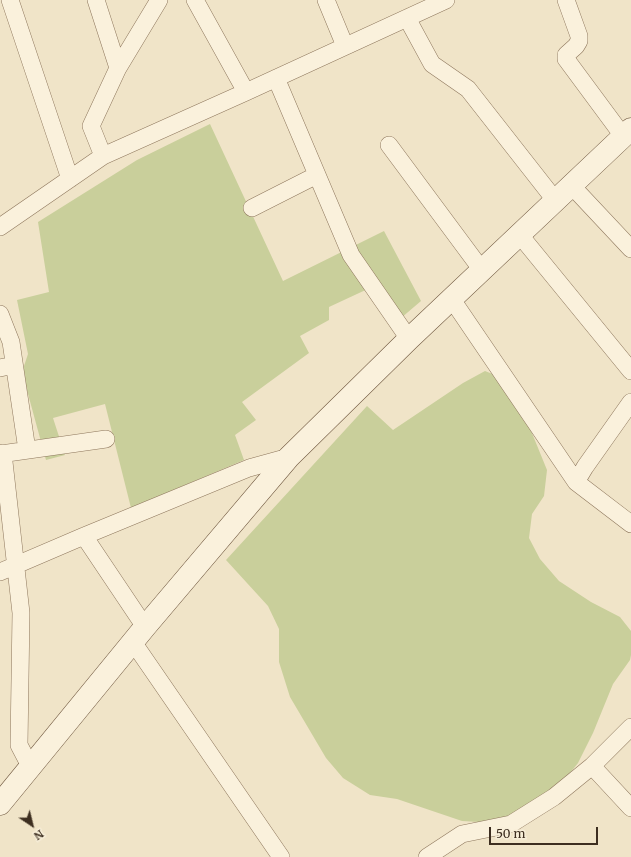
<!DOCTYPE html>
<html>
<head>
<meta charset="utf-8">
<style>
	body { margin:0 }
	#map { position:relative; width:631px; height:857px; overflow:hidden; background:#f0e4c8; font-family:Merriweather,serif }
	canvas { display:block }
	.north { position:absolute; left:12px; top:805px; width:40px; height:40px; -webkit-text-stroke:3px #f7eed8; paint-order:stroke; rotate:145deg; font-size:11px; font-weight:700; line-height:16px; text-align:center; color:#3d2e20 }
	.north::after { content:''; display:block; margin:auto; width:14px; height:18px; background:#3d2e20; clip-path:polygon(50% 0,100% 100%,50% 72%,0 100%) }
	.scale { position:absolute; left:489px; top:827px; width:109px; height:18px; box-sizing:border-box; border:2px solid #3d2e20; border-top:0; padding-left:5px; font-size:12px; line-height:14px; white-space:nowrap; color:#3d2e20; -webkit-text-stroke:3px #f7eed8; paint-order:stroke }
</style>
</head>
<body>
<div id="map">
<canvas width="631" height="857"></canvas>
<div class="north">N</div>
<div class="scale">50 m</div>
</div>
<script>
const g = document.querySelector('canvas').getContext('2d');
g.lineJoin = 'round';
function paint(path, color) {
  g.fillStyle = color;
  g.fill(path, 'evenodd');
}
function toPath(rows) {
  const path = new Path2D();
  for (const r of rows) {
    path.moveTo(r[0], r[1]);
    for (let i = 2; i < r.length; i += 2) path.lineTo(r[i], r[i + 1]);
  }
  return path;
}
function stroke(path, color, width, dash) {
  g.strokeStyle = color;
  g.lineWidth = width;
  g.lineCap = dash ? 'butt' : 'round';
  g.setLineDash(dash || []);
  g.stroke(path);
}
const green = toPath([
	[210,124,283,281,384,231,421,301,394,324,372,287,329,307,329,320,300,336,309,353,242,402,256,420,235,435,244,460,131,508,105,404,53,418,65,455,46,460,22,372,28,354,17,300,49,292,38,222,137,160],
	[485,371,505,379,525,416,547,470,544,496,532,514,529,538,540,559,559,581,591,602,620,617,631,631,631,655,630,660,613,684,593,733,578,763,558,788,522,813,495,823,462,821,397,799,370,795,343,778,326,758,290,697,279,662,279,629,268,606,226,560,367,406,393,430,463,383]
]);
const minor = toPath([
	[10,0,70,179],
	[96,0,118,68],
	[195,0,246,92],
	[326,0,345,46],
	[566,0,579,36,579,41,576,46,566,55,566,59,623,136],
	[407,18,432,64,468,89,555,200],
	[276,78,351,255,409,339],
	[389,145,481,269],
	[103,156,91,126,118,68,159,0],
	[571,185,631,249],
	[252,208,317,175],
	[0,227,103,156,246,92,446,0],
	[519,234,631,371],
	[451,298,576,482,631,524],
	[0,314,11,342,27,450],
	[0,368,14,365],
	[3,453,21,613,19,745,31,768],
	[0,454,106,439],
	[576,482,585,467,631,402],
	[84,536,145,627],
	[0,572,84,536,249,468,289,457],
	[133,642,281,857],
	[592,766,631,808],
	[427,857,462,834,511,824,554,797,592,766,631,727]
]);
const secondary = toPath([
	[0,804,145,627,289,457,409,339,631,129]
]);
paint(green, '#c9cf9b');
stroke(minor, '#8d765c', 18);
stroke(secondary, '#6f573f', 23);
stroke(minor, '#faf1dc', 17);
stroke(secondary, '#faf1dc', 22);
</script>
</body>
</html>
